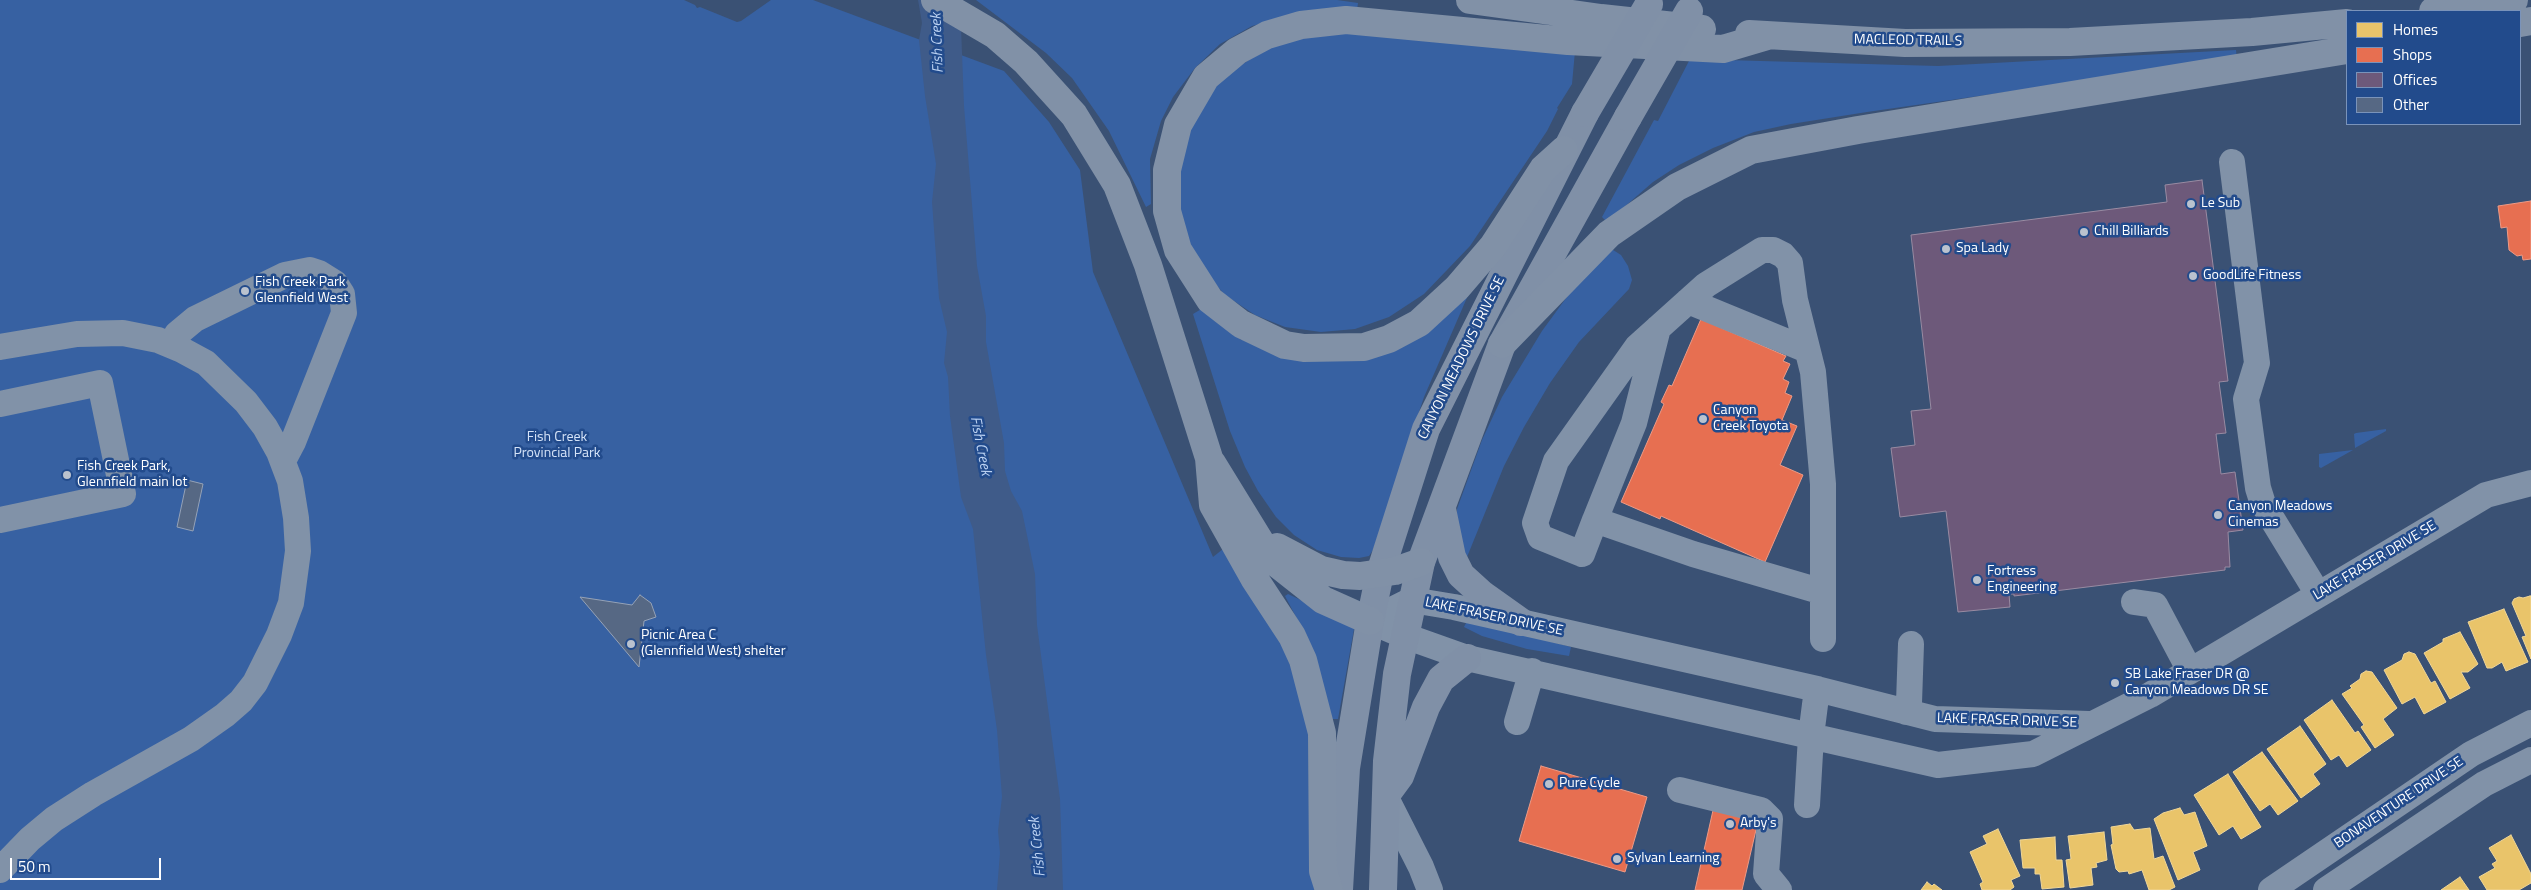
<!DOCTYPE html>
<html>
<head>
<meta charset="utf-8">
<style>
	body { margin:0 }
	#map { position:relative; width:2531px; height:890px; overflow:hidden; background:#3a5174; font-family:"Titillium Web",sans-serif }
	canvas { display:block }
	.legend { position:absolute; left:2346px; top:10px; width:175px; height:115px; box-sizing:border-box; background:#224b8c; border:1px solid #7a93ba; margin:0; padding:6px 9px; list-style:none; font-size:15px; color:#fff }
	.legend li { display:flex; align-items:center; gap:10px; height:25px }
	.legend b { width:25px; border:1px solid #7a93ba }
	.scale { position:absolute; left:10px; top:858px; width:151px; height:22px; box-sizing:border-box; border:2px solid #fff; border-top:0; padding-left:6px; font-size:15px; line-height:18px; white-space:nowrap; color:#fff; -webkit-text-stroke:4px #224b8c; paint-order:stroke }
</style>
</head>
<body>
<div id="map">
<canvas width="2531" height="890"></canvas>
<ul class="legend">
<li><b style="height:14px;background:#e9c46a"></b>Homes</li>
<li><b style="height:14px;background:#e76f51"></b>Shops</li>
<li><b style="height:14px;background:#6d597a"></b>Offices</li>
<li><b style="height:14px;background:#566884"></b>Other</li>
</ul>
<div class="scale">50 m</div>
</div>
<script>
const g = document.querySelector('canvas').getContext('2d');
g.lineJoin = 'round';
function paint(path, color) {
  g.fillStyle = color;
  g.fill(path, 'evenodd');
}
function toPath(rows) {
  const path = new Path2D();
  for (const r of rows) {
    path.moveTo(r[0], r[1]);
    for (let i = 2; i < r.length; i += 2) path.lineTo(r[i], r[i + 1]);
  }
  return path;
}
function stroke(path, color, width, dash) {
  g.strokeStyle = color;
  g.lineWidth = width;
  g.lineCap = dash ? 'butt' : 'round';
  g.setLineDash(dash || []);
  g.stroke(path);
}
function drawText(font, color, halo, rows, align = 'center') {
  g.font = font + ' "Titillium Web",sans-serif';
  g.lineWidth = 5;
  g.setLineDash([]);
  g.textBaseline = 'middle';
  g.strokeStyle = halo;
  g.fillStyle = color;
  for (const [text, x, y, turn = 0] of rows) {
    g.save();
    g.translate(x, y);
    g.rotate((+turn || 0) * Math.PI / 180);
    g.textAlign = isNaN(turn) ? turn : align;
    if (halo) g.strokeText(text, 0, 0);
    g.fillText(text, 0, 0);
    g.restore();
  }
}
const green = toPath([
	[0,0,684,0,695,5,697,8,700,7,737,22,741,21,771,0,813,0,1004,71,1049,122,1080,170,1093,272,1213,557,1223,549,1289,654,1312,743,1314,890,0,890],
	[976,0,1337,0,1358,3,1357,10,1300,13,1252,26,1220,44,1195,68,1173,97,1161,121,1150,159,1151,204,1146,207,1109,131,1072,78,1046,53],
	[1349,31,1575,51,1572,84,1557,108,1558,109,1547,131,1470,246,1424,294,1389,317,1355,329,1321,332,1285,327,1255,315,1225,295,1202,269,1184,236,1177,203,1182,139,1215,82,1277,42],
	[2236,50,2237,59,1867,112,1791,124,1754,132,1713,148,1679,165,1653,182,1607,222,1602,217,1654,120,1658,121,1690,59,1938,66],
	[1610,248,1621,255,1628,266,1632,280,1629,289,1579,342,1550,383,1524,427,1504,466,1467,557,1462,547,1457,523,1457,509,1482,440,1502,397,1542,331,1580,279],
	[1469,293,1424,397,1373,550,1369,556,1359,558,1341,557,1317,550,1294,535,1276,517,1258,491,1245,467,1230,431,1193,314,1203,308,1241,340,1244,335,1328,354],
	[2386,429,2386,431,2355,448,2354,434,2356,433],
	[2353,450,2321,468,2319,467,2319,454],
	[1288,594,1352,624,1354,629,1338,719,1330,719,1306,636,1285,596],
	[1468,619,1571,647,1569,656,1527,649,1482,636,1464,627]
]);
const water = toPath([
	[918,0,960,0,964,106,977,266,986,316,986,342,1004,443,1005,471,1011,491,1022,511,1035,574,1037,625,1060,799,1063,890,997,890,1000,853,998,831,1002,797,997,730,986,655,973,529,961,497,950,416,948,377,944,363,947,332,939,298,932,202,936,164,925,96,919,40,922,23]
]);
const homes = toPath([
	[2530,596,2531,596,2531,659,2522,637,2526,636,2512,603,2514,599,2519,597,2523,598,2530,596],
	[2504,609,2528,662,2506,671,2502,662,2492,668,2487,668,2468,622,2504,609],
	[2460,632,2478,664,2468,672,2461,672,2470,688,2450,699,2424,653,2443,642,2443,639,2460,632],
	[2409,652,2415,654,2431,683,2435,681,2446,702,2424,714,2415,697,2402,704,2384,670,2402,660,2404,654,2409,652],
	[2366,671,2372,672,2397,708,2383,719,2394,735,2375,748,2361,727,2364,725,2342,694,2352,688,2350,686,2360,679,2361,674,2366,671],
	[2332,700,2355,733,2358,731,2371,750,2347,767,2339,755,2331,760,2304,720,2332,700],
	[2300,726,2326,764,2313,774,2320,784,2301,798,2267,749,2300,726],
	[2262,752,2298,801,2278,815,2270,804,2260,811,2233,772,2262,752],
	[2228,774,2261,827,2241,839,2233,826,2219,835,2194,795,2228,774],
	[2180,808,2184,815,2195,812,2207,846,2193,852,2200,870,2178,880,2154,819,2163,813,2180,808],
	[2130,824,2134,830,2150,828,2154,859,2163,856,2175,887,2169,890,2149,890,2142,870,2129,874,2128,871,2119,872,2116,869,2111,845,2113,844,2111,827,2130,824],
	[1998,829,2020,876,2011,880,2014,887,2010,890,1982,890,1980,884,1983,882,1970,852,1987,844,1983,836,1998,829],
	[2104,832,2107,860,2096,863,2097,867,2091,868,2093,885,2070,888,2066,860,2071,859,2068,836,2104,832],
	[2511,835,2531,874,2531,883,2519,890,2487,890,2479,877,2495,868,2492,864,2497,861,2489,848,2511,835],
	[2055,837,2056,860,2062,860,2064,887,2042,889,2040,874,2035,874,2035,868,2023,868,2020,840,2055,837],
	[2460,877,2469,890,2441,890,2460,877],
	[1927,882,1932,886,1934,884,1942,890,1921,890,1927,882]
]);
const shops = toPath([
	[2531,201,2531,259,2523,260,2522,255,2517,256,2509,250,2507,227,2501,228,2498,206,2531,201],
	[1701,319,1786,356,1783,361,1790,364,1783,379,1789,382,1785,393,1792,396,1782,420,1797,426,1780,465,1803,475,1765,562,1661,516,1660,519,1621,502,1664,404,1661,402,1669,385,1672,386,1701,319],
	[1541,766,1647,797,1625,872,1519,841,1541,766],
	[1714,806,1759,817,1742,890,1695,890,1714,806]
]);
const offices = toPath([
	[2202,180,2228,381,2219,382,2226,433,2216,434,2221,474,2235,472,2243,530,2228,532,2230,567,2225,567,2225,570,2014,596,2014,594,2009,594,2010,607,1958,612,1946,511,1900,517,1891,448,1915,445,1911,411,1931,409,1911,235,2167,202,2165,185,2202,180]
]);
const building = toPath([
	[187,480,203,484,193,531,177,527,187,480],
	[640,595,651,603,656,617,644,621,639,667,580,597,632,605,640,595]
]);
const minor = toPath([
	[2232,162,2257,363,2246,399,2258,488,2263,504,2318,594],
	[1688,301,1807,350],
	[171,345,177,334,195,319,285,275,310,270,319,273,335,283,342,294,344,313,293,442,283,461],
	[0,347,77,334,123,333,158,340,182,350,206,363,246,402,265,427,279,452,290,481,296,518,298,551,291,603,279,635,255,683,241,701,225,715,191,739,93,794,54,819,30,839,0,870],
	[0,404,100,383,123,494,0,520],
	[1595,520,1634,423,1658,328],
	[1823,592,1693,554,1595,520,1582,554,1540,537,1535,523,1556,461,1637,347,1706,285,1762,250,1773,250,1783,255,1790,263,1795,300,1813,372,1823,484,1823,639],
	[2134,602,2155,605,2190,671],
	[1370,621,1405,636,1467,658,1938,765,2033,754,2150,695,2486,495,2531,483],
	[1370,621,1412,600,1454,607,1817,689,1935,719,2089,724],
	[1906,712,1909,703,1911,644],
	[1517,722,1532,671],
	[1680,790,1761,810,1770,819,1766,874,1779,890],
	[1385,796,1421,867,1430,890],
	[1807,805,1811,736,1817,689],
	[2271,890,2471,754,2531,723],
	[2326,890,2484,784,2531,760]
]);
const major = toPath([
	[1442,509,1452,557,1461,575,1483,595,1521,622],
	[1389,791,1400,776,1426,707,1441,679,1467,658],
	[1339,890,1346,768,1370,621,1380,573,1426,429,1585,113],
	[1383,890,1387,761,1397,674,1421,562,1502,344,1628,117]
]);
const highway = toPath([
	[935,0,995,35,1026,62,1074,115,1117,185,1148,265,1209,458,1213,505,1254,578,1292,636,1303,660,1322,733,1323,871,1329,890],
	[1470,0,1601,18,1702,29],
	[2433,11,2514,0],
	[2520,23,2531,21],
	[1749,34,1905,43,2070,42,2252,32,2347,23],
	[1564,150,1543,169,1493,246,1457,288,1419,323,1389,339,1364,347,1304,348,1285,345,1241,324,1210,300,1178,250,1167,211,1167,170,1178,125,1206,77,1237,51,1267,35,1301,25,1346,20,1568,41,1723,49,1767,36],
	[1502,344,1609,234,1677,187,1751,150,1858,130,2347,50],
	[1212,463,1271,559,1323,600,1370,621],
	[1277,547,1321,570,1343,575,1360,576,1395,571,1421,562]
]);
const majorBridge = toPath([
	[1585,113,1649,4],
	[1628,117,1689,11]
]);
const markers = [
	[2191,204,5,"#bac2ce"],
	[2084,232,5,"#bac2ce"],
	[1946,249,5,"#bac2ce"],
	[2193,276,5,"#bac2ce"],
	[245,291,5,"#bac2ce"],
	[1703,419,5,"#bac2ce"],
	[67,475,5,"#bac2ce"],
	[2218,515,5,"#bac2ce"],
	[1977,580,5,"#bac2ce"],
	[631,644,5,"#bac2ce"],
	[2115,683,5,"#bac2ce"],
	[1549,784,5,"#bac2ce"],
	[1730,824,5,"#bac2ce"],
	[1617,859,5,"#bac2ce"]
];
const streetNames = [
	["MACLEOD TRAIL S",1908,41,1],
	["CANYON MEADOWS DRIVE SE",1462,358,-64],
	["LAKE FRASER DRIVE SE",2375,561,-31],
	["LAKE FRASER DRIVE SE",1494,617,12],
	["LAKE FRASER DRIVE SE",2007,721,2],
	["BONAVENTURE DRIVE SE",2399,803,-34]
];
const poiNames = [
	["Le Sub",2201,204],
	["Chill Billiards",2094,232],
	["Spa Lady",1956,249],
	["GoodLife Fitness",2203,276],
	["Fish Creek Park",255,283],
	["Glennfield West",255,299],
	["Canyon",1713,411],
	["Creek Toyota",1713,427],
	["Fish Creek Park,",77,467],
	["Glennfield main lot",77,483],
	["Canyon Meadows",2228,507],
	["Cinemas",2228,523],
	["Fortress",1987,572],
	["Engineering",1987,588],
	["Picnic Area C",641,636],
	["(Glennfield West) shelter",641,652],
	["SB Lake Fraser DR @",2125,675],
	["Canyon Meadows DR SE",2125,691],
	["Pure Cycle",1559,784],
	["Arby's",1740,824],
	["Sylvan Learning",1627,859]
];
const parkNames = [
	["Fish Creek",557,438],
	["Provincial Park",557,454]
];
const waterNames = [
	["Fish Creek",938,43,-92],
	["Fish Creek",980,446,79],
	["Fish Creek",1038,847,-96]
];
paint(green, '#3761a2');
paint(water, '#3f5b89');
paint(homes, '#e9c46a');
stroke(homes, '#f0d697', 1);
paint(shops, '#e76f51');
stroke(shops, '#ee9a85', 1);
paint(offices, '#6d597a');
stroke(offices, '#998ba2', 1);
paint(building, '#566884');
stroke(building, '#95a2b7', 1);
stroke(minor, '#8192a8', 26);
stroke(major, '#8090a7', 28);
stroke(highway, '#8191a7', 28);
stroke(majorBridge, '#8090a7', 28);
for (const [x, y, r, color] of markers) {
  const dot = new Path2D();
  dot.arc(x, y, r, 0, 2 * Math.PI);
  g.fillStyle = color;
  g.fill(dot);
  stroke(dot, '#224b8c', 2);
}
drawText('14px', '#fff', '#224b8c', streetNames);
drawText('14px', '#fff', '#224b8c', poiNames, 'left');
drawText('14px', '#d5e3f8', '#224b8c', parkNames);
drawText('italic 15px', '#bcd2f2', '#224b8c', waterNames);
</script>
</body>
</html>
